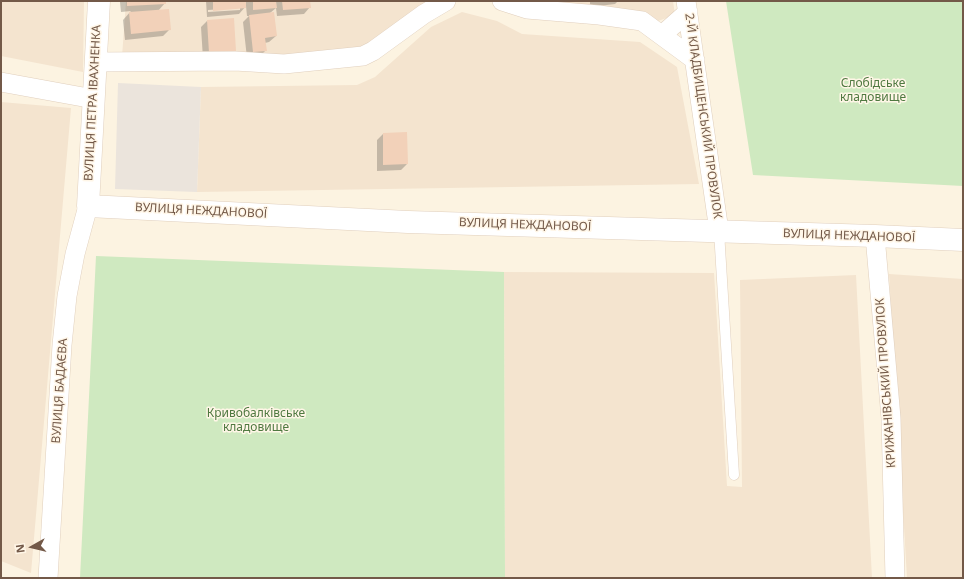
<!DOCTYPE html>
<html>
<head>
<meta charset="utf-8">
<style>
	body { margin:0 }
	#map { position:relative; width:964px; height:579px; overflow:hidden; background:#fcf3e1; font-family:"Noto Sans",sans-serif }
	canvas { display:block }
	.frame { position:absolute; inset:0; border:2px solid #735948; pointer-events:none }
	.north { position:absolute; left:12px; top:527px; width:40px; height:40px; -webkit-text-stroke:3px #fff6e7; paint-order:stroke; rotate:262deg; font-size:11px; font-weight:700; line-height:16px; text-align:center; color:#735948 }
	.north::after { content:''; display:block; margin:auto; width:14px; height:18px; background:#735948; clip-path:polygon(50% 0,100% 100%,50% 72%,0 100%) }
</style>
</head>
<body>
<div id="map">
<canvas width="964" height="579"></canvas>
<div class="frame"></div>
<div class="north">N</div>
</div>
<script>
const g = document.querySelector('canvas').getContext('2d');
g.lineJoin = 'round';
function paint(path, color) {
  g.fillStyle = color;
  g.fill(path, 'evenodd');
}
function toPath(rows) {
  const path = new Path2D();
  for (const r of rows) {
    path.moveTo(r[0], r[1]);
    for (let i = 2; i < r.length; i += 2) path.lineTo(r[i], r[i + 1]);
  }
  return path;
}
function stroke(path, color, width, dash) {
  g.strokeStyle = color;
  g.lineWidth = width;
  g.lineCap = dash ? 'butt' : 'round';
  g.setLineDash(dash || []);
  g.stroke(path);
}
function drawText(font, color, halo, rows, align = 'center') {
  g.font = font + ' "Noto Sans",sans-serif';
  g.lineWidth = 3;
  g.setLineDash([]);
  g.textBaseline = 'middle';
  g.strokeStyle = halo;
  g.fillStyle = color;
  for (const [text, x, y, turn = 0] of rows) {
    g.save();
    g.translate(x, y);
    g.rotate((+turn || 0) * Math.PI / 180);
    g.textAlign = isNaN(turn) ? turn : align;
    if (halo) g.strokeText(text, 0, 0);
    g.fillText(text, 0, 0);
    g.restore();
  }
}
const residential = toPath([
	[1,1,84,1,83,72,1,56],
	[126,1,435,1,363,48,303,58,122,57],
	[525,1,673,1,675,15,658,21],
	[462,12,497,21,522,34,640,42,677,67,699,184,197,192,201,87,357,85,375,77,431,27],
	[1,102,71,108,31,573,1,561],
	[504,272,714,273,727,486,742,487,740,280,856,275,872,578,505,578],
	[889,274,963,279,963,578,907,578]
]);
const industrial = toPath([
	[118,83,201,87,197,192,115,189]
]);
const green = toPath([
	[726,1,963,1,963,186,753,175],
	[96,256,504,272,505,578,80,578]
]);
const shadow = toPath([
	[122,1,165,1,165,3,158,11,169,30,163,36,125,40,123,20,131,11,121,12,120,2],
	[206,1,309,1,310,7,304,14,277,16,276,8,270,13,276,36,269,42,265,43,266,50,259,57,247,58,243,22,249,16,247,16,246,6,239,14,207,17],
	[240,8,240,10,208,12,208,10],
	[590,1,618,1,615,4,590,7],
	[207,21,235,50,229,57,203,59,201,27],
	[383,134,407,164,401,170,377,171,377,140]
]);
const building = toPath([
	[127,1,166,1,166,4,127,6],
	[213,1,246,1,246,8,213,11],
	[253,1,276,1,277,8,253,10],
	[282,1,310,1,311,8,283,10],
	[169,9,171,30,131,34,129,12],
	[274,12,277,36,265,38,267,51,253,52,249,15],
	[234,18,236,51,209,53,207,20],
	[407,132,408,164,383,165,383,133]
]);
const service = toPath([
	[719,231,734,475]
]);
const minor = toPath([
	[502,1,527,9,599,15,642,21,695,60],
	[686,1,719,231],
	[662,35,688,12],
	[96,62,235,61,284,64,363,56,373,51,424,14,446,1],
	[1,82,94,99],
	[875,236,891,418,895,578],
	[48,578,62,345,67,296,75,254,88,206]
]);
const tertiary = toPath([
	[99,1,88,206,408,222,875,236,963,240]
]);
const parkNames = [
	["Слобідське",873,84],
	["кладовище",873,98],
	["Кривобалківське",256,414],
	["кладовище",256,428]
];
const streetNames = [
	["ВУЛИЦЯ ПЕТРА ІВАХНЕНКА",93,103,-87],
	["2-Й КЛАДБИЩЕНСЬКИЙ ПРОВУЛОК",703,116,82],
	["ВУЛИЦЯ НЕЖДАНОВОЇ",201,211,3],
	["ВУЛИЦЯ НЕЖДАНОВОЇ",525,225,2],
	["ВУЛИЦЯ НЕЖДАНОВОЇ",849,236,2],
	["КРИЖАНІВСЬКИЙ ПРОВУЛОК",886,383,-94],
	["ВУЛИЦЯ БАДАЄВА",60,391,-86]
];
paint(residential, '#f4e4cf');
paint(industrial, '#ebe4dc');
paint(green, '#cfe9c0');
paint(shadow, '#0003');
paint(building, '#f2d1b9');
stroke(service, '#e0cfbd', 11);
stroke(minor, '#e0cfbd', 20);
stroke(tertiary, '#e0cfbd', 23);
stroke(service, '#fff', 10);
stroke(minor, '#fff', 19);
stroke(tertiary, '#fff', 22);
drawText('12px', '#4f7940', '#fff6e7', parkNames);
drawText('12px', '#735948', '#fff6e7', streetNames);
</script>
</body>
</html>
